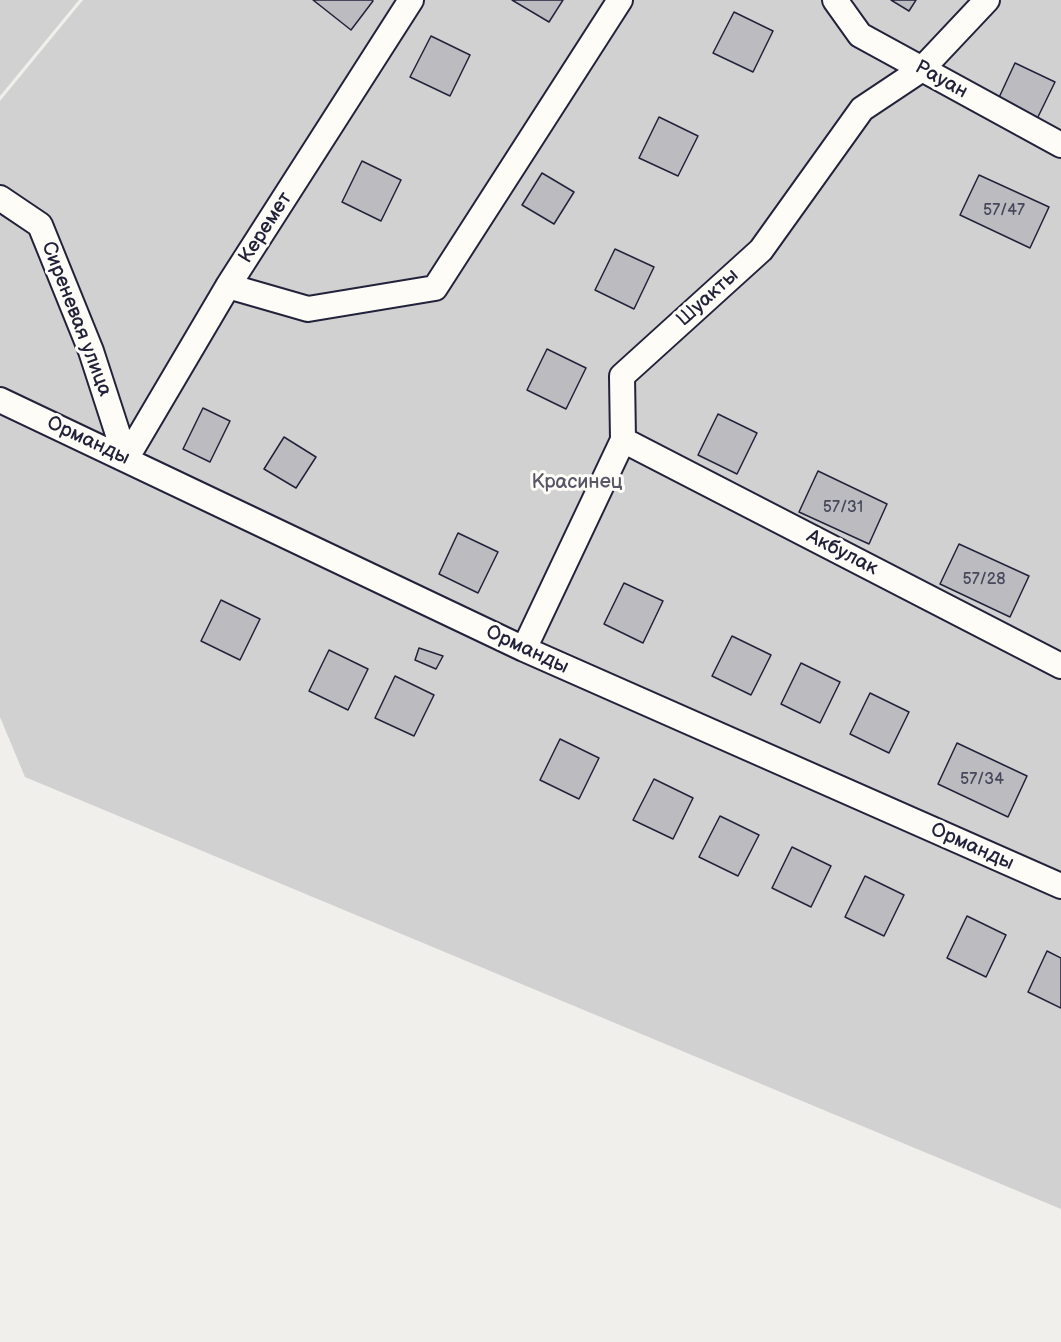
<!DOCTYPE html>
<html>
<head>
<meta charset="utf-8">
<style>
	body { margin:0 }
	canvas { display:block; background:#f0efec }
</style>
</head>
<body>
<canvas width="1061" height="1342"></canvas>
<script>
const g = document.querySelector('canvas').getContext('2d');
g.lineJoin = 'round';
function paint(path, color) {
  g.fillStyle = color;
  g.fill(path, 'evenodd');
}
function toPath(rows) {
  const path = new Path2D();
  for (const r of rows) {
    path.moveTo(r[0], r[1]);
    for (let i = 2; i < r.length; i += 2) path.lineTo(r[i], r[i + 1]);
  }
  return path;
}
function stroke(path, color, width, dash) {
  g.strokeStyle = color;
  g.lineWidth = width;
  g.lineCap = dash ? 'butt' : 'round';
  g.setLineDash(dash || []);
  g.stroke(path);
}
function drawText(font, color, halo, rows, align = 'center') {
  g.font = font + ' "Balsamiq Sans",sans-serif';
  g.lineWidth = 6;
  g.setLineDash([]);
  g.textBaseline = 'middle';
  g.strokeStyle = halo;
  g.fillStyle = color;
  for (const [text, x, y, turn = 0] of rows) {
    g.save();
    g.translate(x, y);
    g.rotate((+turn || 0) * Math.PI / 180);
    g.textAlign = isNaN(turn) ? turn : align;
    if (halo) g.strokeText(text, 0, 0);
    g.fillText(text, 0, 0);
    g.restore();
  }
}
const green = toPath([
	[0,0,79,0,0,96],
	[83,0,1061,0,1061,1209,25,777,0,717,0,101]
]);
const building = toPath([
	[313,0,372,0,373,1,351,30,313,0],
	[512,0,563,0,549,22,512,0],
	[891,0,916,0,909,11,891,0],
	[734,12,773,31,753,72,713,53,734,12],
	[431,36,470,55,450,96,410,77,431,36],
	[1015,63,1055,82,1035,123,996,104,1015,63],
	[659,117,698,136,678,176,639,158,659,117],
	[362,161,401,180,381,221,342,202,362,161],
	[542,173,574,192,554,224,522,205,542,173],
	[979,175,1049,207,1030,248,960,215,979,175],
	[615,249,654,267,634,309,595,290,615,249],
	[547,349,586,368,566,409,527,390,547,349],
	[203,408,230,421,210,462,183,449,203,408],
	[718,414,757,433,737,474,698,455,718,414],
	[284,437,316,457,296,488,264,469,284,437],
	[818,471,887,504,869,544,799,512,818,471],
	[458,533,498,552,478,593,439,574,458,533],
	[959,544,1029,576,1010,617,940,584,959,544],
	[624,583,663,601,643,643,604,624,624,583],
	[221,600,260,619,240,660,201,641,221,600],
	[732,636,771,655,751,695,712,676,732,636],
	[419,648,443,656,436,669,415,660,419,648],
	[329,650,368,669,348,710,309,691,329,650],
	[801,663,840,682,820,723,781,704,801,663],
	[395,676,434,695,414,736,375,718,395,676],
	[870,693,909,712,889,753,850,734,870,693],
	[560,739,599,758,579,799,540,780,560,739],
	[957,743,1027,776,1008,817,938,784,957,743],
	[654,779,693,798,673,839,633,820,654,779],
	[720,816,759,835,738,876,699,857,720,816],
	[792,847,831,866,811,907,772,888,792,847],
	[865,876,904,895,884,936,845,917,865,876],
	[967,916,1006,935,986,977,947,958,967,916],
	[1047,951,1061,958,1061,1008,1028,992,1047,951]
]);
const minor = toPath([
	[835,0,860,35,1061,145],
	[0,198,40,225,91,351,126,459],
	[228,286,308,309,435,288,620,0],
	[0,400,524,649,1061,886],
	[623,440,1061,666],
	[126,459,228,286,411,0],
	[524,649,623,440,622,376,761,250,862,109,922,69,987,0]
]);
const numberNames = [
	["57/47",1004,211],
	["57/31",843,508],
	["57/28",984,580],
	["57/34",982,780]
];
const streetNames = [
	["Рауан",941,80,29],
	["Керемет",266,228,-57],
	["Шуакты",708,298,-42],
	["Сиреневая улица",76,319,69],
	["Орманды",88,441,25],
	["Акбулак",842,553,27],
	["Орманды",527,650,25],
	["Орманды",972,847,24]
];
const parkNames = [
	["Красинец",577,483]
];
paint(green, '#d2d1d1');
paint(building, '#bcbcc0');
stroke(building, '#22223b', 1.5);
stroke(minor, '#22223b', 28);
stroke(minor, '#fdfcf7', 24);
drawText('16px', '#48485c', null, numberNames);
drawText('20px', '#22223b', '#fdfcf7', streetNames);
drawText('20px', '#575768', '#fdfcf7', parkNames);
</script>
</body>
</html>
